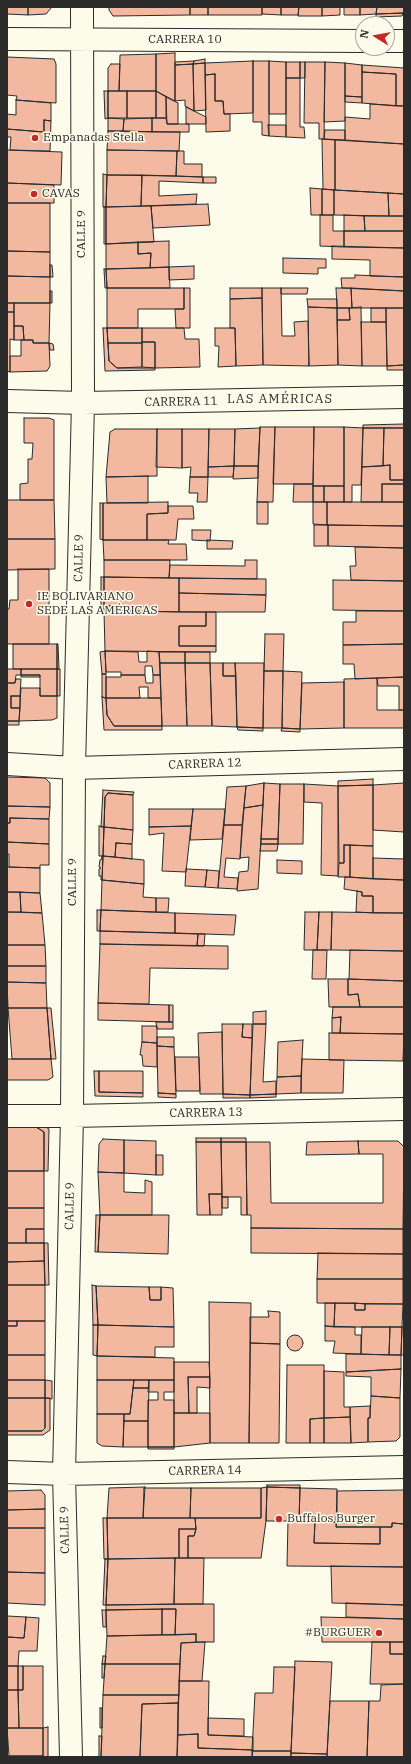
<!DOCTYPE html>
<html>
<head>
<meta charset="utf-8">
<style>
	body { margin:0 }
	#map { position:relative; width:411px; height:1764px; overflow:hidden; background:#fdfbea; font-family:"IBM Plex Serif",serif }
	canvas { display:block }
	.frame { position:absolute; inset:0; border:8px solid #2b2b2b; pointer-events:none }
	.north { position:absolute; left:355px; top:16px; width:40px; height:40px; box-sizing:border-box; background:#fdfbea; border:1px solid #a9a89e; border-radius:50%; rotate:281deg; font-size:11px; font-weight:700; line-height:16px; text-align:center; color:#2b2b2b }
	.north::after { content:''; display:block; margin:auto; width:14px; height:18px; background:#c62828; clip-path:polygon(50% 0,100% 100%,50% 72%,0 100%) }
</style>
</head>
<body>
<div id="map">
<canvas width="411" height="1764"></canvas>
<div class="frame"></div>
<div class="north">N</div>
</div>
<script>
const g = document.querySelector('canvas').getContext('2d');
g.lineJoin = 'round';
function paint(path, color) {
  g.fillStyle = color;
  g.fill(path, 'evenodd');
}
function toPath(rows) {
  const path = new Path2D();
  for (const r of rows) {
    if (r.length === 3) {
      path.moveTo(r[0] + r[2], r[1]);
      path.arc(r[0], r[1], r[2], 0, 2 * Math.PI);
      continue;
    }
    path.moveTo(r[0], r[1]);
    for (let i = 2; i < r.length; i += 2) path.lineTo(r[i], r[i + 1]);
  }
  return path;
}
function stroke(path, color, width, dash) {
  g.strokeStyle = color;
  g.lineWidth = width;
  g.lineCap = dash ? 'butt' : 'round';
  g.setLineDash(dash || []);
  g.stroke(path);
}
function drawText(font, color, halo, rows, align = 'center') {
  g.font = font + ' "IBM Plex Serif",serif';
  g.lineWidth = 3;
  g.setLineDash([]);
  g.textBaseline = 'middle';
  g.strokeStyle = halo;
  g.fillStyle = color;
  for (const [text, x, y, turn = 0] of rows) {
    g.save();
    g.translate(x, y);
    g.rotate((+turn || 0) * Math.PI / 180);
    g.textAlign = isNaN(turn) ? turn : align;
    if (halo) g.strokeText(text, 0, 0);
    g.fillText(text, 0, 0);
    g.restore();
  }
}
const building = toPath([
	[7,7,28,7,28,15,7,14,7,7],
	[28,7,52,7,46,14,28,15,28,7],
	[109,7,190,7,190,15,113,16,109,10,109,7],
	[190,7,208,7,208,15,190,15,190,7],
	[208,7,262,7,262,15,208,15,208,7],
	[262,7,281,7,281,15,262,14,262,7],
	[281,7,299,7,298,15,281,15,281,7],
	[299,7,322,7,322,16,298,16,299,7],
	[322,7,340,7,340,15,322,16,322,7],
	[344,7,360,7,360,15,344,15,344,7],
	[360,7,377,7,376,14,360,15,360,7],
	[377,7,404,7,404,13,376,14,377,7],
	[403,13,402,16,376,17,376,14,403,13],
	[175,53,175,101,156,91,156,54,175,53],
	[156,54,156,91,119,91,120,55,156,54],
	[7,57,54,59,56,64,56,103,16,100,17,96,7,95,7,57],
	[205,59,205,63,193,64,194,61,205,59],
	[194,61,193,64,175,65,175,62,194,61],
	[253,61,253,113,224,114,223,101,215,101,215,74,205,75,205,63,253,61],
	[253,61,269,61,269,136,262,135,262,122,253,122,253,61],
	[269,61,286,62,286,114,269,114,269,61],
	[286,62,300,62,300,78,286,78,286,62],
	[300,62,305,62,305,78,300,78,300,62],
	[305,62,325,62,324,139,319,139,319,123,304,123,305,62],
	[325,62,345,63,345,121,324,122,325,62],
	[205,63,206,110,194,111,193,64,205,63],
	[345,63,362,65,362,97,345,96,345,63],
	[111,64,120,64,119,91,108,91,108,68,111,64],
	[193,64,194,111,185,106,185,100,175,101,175,65,193,64],
	[362,65,404,68,404,106,396,106,396,74,362,72,362,65],
	[362,72,396,74,396,106,362,103,362,72],
	[215,74,215,101,223,101,224,114,230,114,230,131,206,132,205,75,215,74],
	[286,78,300,78,300,127,304,127,305,138,286,137,286,78],
	[104,91,108,91,108,118,105,119,104,91],
	[108,91,127,91,127,118,108,118,108,91],
	[127,91,156,91,156,118,127,118,127,91],
	[156,91,166,97,166,118,156,118,156,91],
	[345,96,362,97,362,103,345,102,345,96],
	[166,97,178,103,178,124,167,124,166,97],
	[16,100,51,103,51,121,44,120,44,132,7,129,7,114,16,115,16,100],
	[370,104,404,106,404,144,345,140,345,117,370,119,370,104],
	[186,107,206,117,206,124,186,124,186,107],
	[108,118,124,119,123,131,108,131,108,118],
	[152,118,152,132,123,131,124,119,152,118],
	[152,118,166,118,167,124,189,124,189,132,152,132,152,118],
	[44,120,51,121,50,151,10,150,11,137,7,137,7,129,44,132,44,120],
	[268,125,286,125,286,137,269,136,268,125],
	[325,130,345,130,345,140,324,139,325,130],
	[108,131,180,132,179,151,107,150,108,131],
	[322,139,335,140,335,190,323,189,322,139],
	[335,140,404,144,404,194,335,190,335,140],
	[7,150,62,152,61,185,7,183,7,150],
	[107,150,177,151,176,176,107,175,107,150],
	[177,151,184,151,184,164,202,164,202,177,176,176,177,151],
	[103,174,107,175,106,207,103,207,103,174],
	[107,175,142,175,141,206,106,207,107,175],
	[142,175,203,177,203,183,159,181,159,196,197,194,196,204,141,206,142,175],
	[203,177,216,177,216,183,203,183,203,177],
	[7,183,54,185,54,203,7,203,7,183],
	[310,188,322,189,322,215,311,215,310,188],
	[322,189,334,190,334,215,322,215,322,189],
	[334,190,388,193,389,216,334,215,334,190],
	[388,193,404,194,404,216,389,216,388,193],
	[7,203,50,203,50,252,7,251,7,203],
	[208,204,210,225,153,228,151,206,208,204],
	[151,206,154,242,106,244,106,207,151,206],
	[104,207,106,207,106,244,104,244,104,207],
	[320,215,333,215,333,231,344,231,344,247,320,246,320,215],
	[344,215,364,216,365,231,344,231,344,215],
	[364,216,404,216,404,231,365,231,364,216],
	[344,231,404,231,404,248,344,247,344,231],
	[169,241,169,267,150,268,151,253,138,254,138,242,169,241],
	[138,242,138,254,151,253,150,268,106,269,106,244,138,242],
	[332,246,404,248,404,277,370,276,370,260,332,259,332,246],
	[7,251,50,252,50,277,7,276,7,251],
	[283,258,326,259,326,268,318,268,318,274,283,273,283,258],
	[50,265,52,265,53,277,50,277,50,265],
	[194,266,194,279,169,280,169,267,194,266],
	[169,267,170,288,107,288,106,269,169,267],
	[104,269,106,269,107,288,105,288,104,269],
	[355,275,404,277,404,291,342,288,341,278,355,278,355,275],
	[7,276,50,277,50,303,7,303,7,276],
	[107,288,184,288,184,309,138,309,138,328,107,328,107,288],
	[184,288,190,288,190,328,176,328,175,309,184,309,184,288],
	[230,288,262,288,262,298,230,299,230,288],
	[262,288,281,288,282,336,295,336,294,322,308,321,309,366,263,365,262,288],
	[281,288,308,288,307,294,281,294,281,288],
	[336,288,351,288,352,308,337,308,336,288],
	[351,288,404,291,404,308,352,308,351,288],
	[50,291,52,291,52,303,50,303,50,291],
	[262,298,263,365,236,366,235,328,230,328,230,299,262,298],
	[307,299,337,299,337,308,308,307,307,299],
	[7,303,14,303,14,312,7,312,7,303],
	[14,303,50,303,49,343,33,343,33,340,24,340,23,326,14,326,14,303],
	[308,307,337,308,338,365,309,366,308,307],
	[361,307,362,366,338,365,337,320,350,320,349,308,361,307],
	[337,308,349,308,350,320,337,320,337,308],
	[371,308,386,308,386,322,371,322,371,308],
	[386,308,404,308,404,365,387,366,386,308],
	[7,312,14,312,14,340,10,339,10,372,7,371,7,312],
	[361,322,386,322,387,366,362,366,361,322],
	[14,326,23,326,24,340,14,340,14,326],
	[103,328,107,328,109,361,117,368,155,368,155,370,105,371,103,328],
	[107,328,142,328,142,343,108,343,107,328],
	[142,328,184,328,185,339,199,339,200,367,155,368,155,342,142,342,142,328],
	[215,328,235,328,236,366,218,367,219,346,215,346,215,328],
	[21,340,33,340,33,343,49,343,50,366,47,371,10,372,10,356,21,356,21,340],
	[142,342,155,342,155,368,142,367,142,342],
	[49,343,53,344,54,350,50,350,49,343],
	[108,343,142,343,142,367,117,368,109,361,108,343],
	[404,365,404,370,387,370,387,366,404,365],
	[24,418,49,418,54,420,54,500,20,500,20,484,28,483,28,459,32,459,33,443,24,443,24,418],
	[404,424,404,428,363,428,363,425,404,424],
	[260,427,275,427,273,502,257,502,260,427],
	[275,427,314,427,313,484,273,484,275,427],
	[314,427,344,427,344,486,313,486,314,427],
	[344,427,363,428,361,485,352,485,352,502,344,502,344,427],
	[260,428,258,466,234,466,235,429,260,428],
	[363,428,384,428,383,466,362,467,363,428],
	[384,428,404,428,404,480,390,480,390,465,383,466,384,428],
	[115,429,157,429,157,476,106,477,110,432,115,429],
	[157,429,182,429,182,468,156,467,157,429],
	[182,429,209,429,208,477,190,477,191,467,182,468,182,429],
	[209,429,235,429,234,466,208,467,209,429],
	[390,465,390,480,404,480,404,484,382,484,382,502,361,502,362,467,390,465],
	[234,466,233,477,208,477,208,467,234,466],
	[234,466,258,466,258,478,233,479,234,466],
	[148,476,148,503,107,503,106,477,148,476],
	[190,477,208,477,207,502,197,502,198,493,189,493,190,477],
	[294,484,313,484,313,502,293,502,294,484],
	[382,484,404,484,404,502,382,502,382,484],
	[313,486,324,486,324,502,313,502,313,486],
	[324,486,344,486,344,502,324,502,324,486],
	[7,500,54,500,55,539,7,539,7,500],
	[168,502,168,513,147,514,147,540,103,540,103,503,168,502],
	[257,502,268,502,268,524,257,524,257,502],
	[313,502,327,502,327,525,313,524,313,502],
	[327,502,404,502,404,526,327,525,327,502],
	[100,503,103,503,103,540,100,539,100,503],
	[168,506,193,506,194,519,178,519,176,540,147,540,147,514,168,513,168,506],
	[314,525,328,525,328,546,314,546,314,525],
	[328,525,404,526,404,548,328,546,328,525],
	[192,530,211,530,210,541,192,540,192,530],
	[7,539,55,539,55,569,7,570,7,539],
	[103,540,169,540,168,544,186,544,187,560,104,560,103,540],
	[207,540,233,541,232,549,207,549,207,540],
	[355,547,404,548,404,581,351,580,350,566,356,566,355,547],
	[104,560,170,560,169,578,104,577,104,560],
	[245,560,257,560,257,579,169,578,170,565,245,566,245,560],
	[18,569,49,569,49,644,7,644,7,609,9,609,10,600,18,600,18,569],
	[101,577,104,577,104,611,101,611,101,577],
	[104,577,179,578,179,612,130,611,130,606,104,606,104,577],
	[179,578,266,579,266,595,179,593,179,578],
	[333,580,404,581,404,611,333,610,333,580],
	[179,593,266,595,265,612,179,612,179,593],
	[104,606,130,606,130,611,104,611,104,606],
	[104,611,206,612,206,626,179,626,179,646,216,646,216,652,105,651,104,611],
	[356,611,404,611,404,644,343,645,343,622,356,622,356,611],
	[206,612,216,612,216,646,179,646,179,626,206,626,206,612],
	[265,634,284,634,283,671,264,671,265,634],
	[13,644,57,644,57,669,13,669,13,644],
	[57,644,58,644,59,669,57,669,57,644],
	[404,644,404,677,355,679,354,664,343,664,343,645,404,644],
	[105,651,106,672,106,674,102,674,100,652,105,651],
	[105,651,138,652,139,662,147,662,147,651,159,652,160,675,153,675,152,666,145,666,145,675,121,675,121,672,106,672,105,651],
	[159,652,185,652,185,663,160,663,159,652],
	[185,652,210,652,210,663,185,663,185,652],
	[160,663,185,663,187,726,162,726,160,663],
	[185,663,210,663,212,726,187,726,185,663],
	[210,663,223,663,223,676,236,676,237,727,212,726,210,663],
	[223,663,235,663,236,676,223,676,223,663],
	[235,663,264,663,263,728,237,727,235,663],
	[7,669,21,669,21,675,16,675,15,683,7,683,7,669],
	[21,669,57,669,57,696,40,696,40,675,21,675,21,669],
	[57,669,60,669,60,696,57,696,57,669],
	[264,671,283,671,282,728,263,728,264,671],
	[283,671,302,672,300,729,282,728,283,671],
	[102,674,106,674,106,698,102,697,102,674],
	[21,675,40,675,40,677,21,677,21,675],
	[121,675,145,675,146,683,153,683,153,675,160,675,161,698,148,698,148,687,139,687,140,698,106,698,106,677,121,677,121,675],
	[404,677,404,710,399,710,399,686,378,686,377,678,404,677],
	[377,678,377,710,404,710,404,728,344,728,344,679,377,678],
	[16,679,21,679,20,696,11,696,11,708,20,708,19,721,7,721,7,683,15,683,16,679],
	[344,682,344,728,300,729,302,683,344,682],
	[21,688,40,688,40,696,57,696,57,718,52,720,19,721,21,688],
	[11,696,20,696,20,708,11,708,11,696],
	[102,697,106,698,107,715,114,726,162,726,162,730,104,730,102,697],
	[106,698,161,698,162,726,114,726,107,715,106,698],
	[7,721,19,721,19,725,7,725,7,721],
	[237,727,263,728,263,731,238,730,237,727],
	[282,728,300,729,300,732,281,731,282,728],
	[7,777,45,778,50,783,50,807,7,806,7,777],
	[373,779,373,785,338,786,338,781,373,779],
	[264,783,263,805,244,808,246,786,264,783],
	[264,783,280,784,278,839,261,839,264,783],
	[404,783,404,832,373,830,373,785,404,783],
	[280,784,304,784,303,844,278,844,280,784],
	[304,784,338,786,338,876,321,875,322,803,304,802,304,784],
	[373,785,373,846,344,845,344,863,339,863,338,786,373,785],
	[246,786,242,825,224,825,227,787,246,786],
	[103,790,134,792,133,795,108,793,105,797,104,827,101,827,103,790],
	[108,793,133,795,133,830,104,827,105,797,108,793],
	[263,805,258,889,237,891,239,872,248,871,249,857,240,858,244,808,263,805],
	[7,806,50,807,49,819,10,818,10,823,7,823,7,806],
	[149,809,193,809,191,826,149,827,149,809],
	[193,809,225,809,222,839,190,840,193,809],
	[10,818,49,819,49,844,7,842,7,823,10,823,10,818],
	[224,825,242,825,240,859,226,858,224,877,238,878,237,889,218,888,224,825],
	[99,826,104,827,103,856,99,856,99,826],
	[191,826,186,872,162,871,164,833,149,835,149,827,191,826],
	[104,827,133,830,132,844,116,843,115,857,103,856,104,827],
	[261,839,278,839,278,844,261,844,261,839],
	[7,842,49,844,49,865,40,865,40,868,9,867,9,854,7,854,7,842],
	[116,843,132,844,132,859,115,857,116,843],
	[261,844,278,844,277,851,260,851,261,844],
	[344,845,350,845,350,877,338,877,339,863,344,863,344,845],
	[350,845,373,846,373,879,350,877,350,845],
	[102,856,103,856,102,880,101,880,101,876,99,876,99,869,101,868,99,867,100,860,101,860,102,856],
	[103,856,144,860,144,884,102,880,103,856],
	[373,858,404,859,404,880,373,879,373,858],
	[277,860,302,861,302,874,277,873,277,860],
	[7,867,40,868,40,893,7,892,7,867],
	[186,869,207,870,205,887,185,886,186,869],
	[207,870,219,871,218,888,205,887,207,870],
	[345,877,404,880,404,913,373,913,373,896,362,896,362,892,344,889,345,877],
	[102,880,144,884,143,897,156,898,156,912,101,910,102,880],
	[357,891,362,892,362,896,373,896,373,913,356,912,357,891],
	[7,892,20,892,21,912,7,912,7,892],
	[20,892,40,893,42,913,21,912,20,892],
	[156,898,169,898,168,912,156,912,156,898],
	[97,910,101,910,100,931,97,931,97,910],
	[101,910,175,913,175,933,100,931,101,910],
	[7,912,42,913,45,945,7,945,7,912],
	[305,912,319,912,317,950,304,950,305,912],
	[319,912,332,912,331,950,317,950,319,912],
	[332,912,404,913,404,951,331,950,332,912],
	[175,913,236,915,234,935,175,933,175,913],
	[100,931,198,934,197,946,100,944,100,931],
	[198,934,205,934,204,946,197,946,198,934],
	[100,944,228,946,228,969,150,968,149,1004,98,1003,100,944],
	[7,945,45,945,46,966,7,966,7,945],
	[313,950,327,950,326,979,312,979,313,950],
	[350,950,404,951,404,981,349,979,350,950],
	[7,966,46,966,46,983,7,982,7,966],
	[328,979,348,979,348,995,358,994,360,1007,329,1007,328,979],
	[348,979,404,981,404,1007,360,1007,358,994,348,995,348,979],
	[7,982,46,983,47,1008,8,1008,7,982],
	[98,1003,169,1005,169,1022,98,1020,98,1003],
	[169,1005,173,1005,173,1022,169,1022,169,1005],
	[333,1007,404,1007,404,1034,340,1033,341,1017,332,1018,333,1007],
	[8,1008,47,1008,51,1059,12,1059,8,1008],
	[47,1008,51,1008,56,1059,51,1059,47,1008],
	[266,1011,266,1024,253,1024,253,1012,266,1011],
	[341,1017,340,1033,332,1033,332,1018,341,1017],
	[156,1022,173,1022,173,1029,157,1029,156,1022],
	[222,1024,243,1024,242,1037,252,1038,250,1095,223,1094,222,1024],
	[243,1024,252,1024,252,1038,242,1037,243,1024],
	[253,1024,266,1024,263,1082,276,1081,276,1094,250,1095,253,1024],
	[142,1026,157,1026,157,1043,142,1042,142,1026],
	[222,1032,223,1094,200,1094,198,1033,222,1032],
	[329,1033,404,1034,403,1061,329,1060,329,1033],
	[157,1037,174,1037,174,1047,157,1046,157,1037],
	[303,1040,301,1076,277,1077,278,1042,303,1040],
	[142,1042,157,1043,157,1067,143,1066,142,1055,140,1055,142,1042],
	[157,1046,174,1047,176,1094,158,1093,157,1046],
	[175,1057,199,1057,200,1091,176,1091,175,1057],
	[7,1059,51,1059,53,1077,48,1080,7,1080,7,1059],
	[302,1059,344,1060,343,1093,301,1093,302,1059],
	[94,1071,99,1071,99,1092,143,1093,143,1097,95,1096,94,1071],
	[99,1071,143,1071,143,1093,99,1092,99,1071],
	[301,1076,301,1093,276,1094,277,1077,301,1076],
	[158,1093,176,1094,176,1098,158,1097,158,1093],
	[223,1094,250,1095,250,1098,223,1098,223,1094],
	[276,1094,276,1097,250,1098,250,1095,276,1094],
	[37,1122,49,1129,48,1171,44,1171,44,1132,36,1127,37,1122],
	[7,1126,36,1127,44,1132,44,1171,7,1171,7,1126],
	[196,1138,221,1138,221,1142,196,1142,196,1138],
	[221,1138,246,1138,246,1142,221,1142,221,1138],
	[103,1139,124,1140,124,1173,98,1172,99,1144,103,1139],
	[124,1140,156,1141,156,1175,124,1173,124,1140],
	[358,1141,398,1141,404,1147,403,1229,251,1228,251,1215,247,1215,246,1142,270,1142,271,1203,383,1203,383,1154,359,1154,358,1141],
	[358,1141,359,1154,306,1155,307,1142,358,1141],
	[196,1142,221,1142,222,1194,209,1194,210,1215,197,1215,196,1142],
	[221,1142,246,1142,247,1215,241,1215,241,1197,222,1197,221,1142],
	[156,1155,163,1155,163,1175,156,1175,156,1155],
	[7,1171,44,1171,44,1208,7,1208,7,1171],
	[98,1172,124,1173,124,1192,145,1193,145,1180,152,1182,152,1215,100,1215,98,1172],
	[209,1194,222,1194,222,1215,210,1215,209,1194],
	[222,1197,228,1197,228,1208,222,1208,222,1197],
	[7,1208,44,1208,44,1229,26,1229,26,1243,7,1243,7,1208],
	[96,1215,100,1215,98,1252,95,1252,96,1215],
	[100,1215,169,1215,168,1254,98,1252,100,1215],
	[251,1228,403,1229,403,1254,251,1253,251,1228],
	[26,1229,44,1229,44,1243,26,1243,26,1229],
	[7,1243,44,1243,44,1261,7,1262,7,1243],
	[44,1243,48,1243,49,1285,45,1285,44,1243],
	[318,1253,403,1254,403,1279,317,1279,318,1253],
	[44,1261,45,1285,7,1285,7,1262,44,1261],
	[317,1279,403,1279,403,1304,317,1303,317,1279],
	[7,1285,45,1285,45,1321,7,1321,7,1285],
	[92,1285,96,1286,98,1325,93,1325,92,1285],
	[96,1286,149,1287,150,1300,161,1300,161,1287,173,1288,174,1327,98,1325,96,1286],
	[149,1287,161,1287,161,1300,150,1300,149,1287],
	[209,1302,251,1303,249,1443,210,1443,209,1302],
	[325,1303,335,1303,334,1327,325,1326,325,1303],
	[335,1303,355,1303,355,1310,365,1310,365,1304,403,1304,402,1327,334,1327,335,1303],
	[355,1303,365,1304,365,1310,355,1310,355,1303],
	[268,1311,280,1312,280,1344,250,1343,250,1317,269,1317,268,1311],
	[7,1321,17,1321,17,1326,7,1326,7,1321],
	[17,1321,45,1321,45,1355,7,1355,7,1326,17,1326,17,1321],
	[93,1325,98,1325,97,1356,93,1355,93,1325],
	[98,1325,174,1327,174,1347,155,1347,155,1357,97,1356,98,1325],
	[325,1326,355,1327,355,1335,361,1335,361,1354,333,1353,335,1341,325,1341,325,1326],
	[362,1327,390,1327,389,1355,361,1354,362,1327],
	[390,1327,402,1327,401,1355,389,1355,390,1327],
	[402,1327,404,1327,404,1355,401,1355,402,1327],
	[295,1343,8],
	[250,1343,280,1344,279,1443,249,1443,250,1343],
	[346,1354,401,1355,401,1369,346,1372,346,1354],
	[7,1355,45,1355,45,1380,7,1380,7,1355],
	[97,1356,174,1358,174,1380,97,1380,97,1356],
	[174,1362,209,1362,210,1377,188,1377,189,1413,174,1413,174,1362],
	[287,1365,324,1365,324,1418,310,1419,310,1443,286,1443,287,1365],
	[401,1369,400,1398,371,1396,371,1377,346,1376,346,1372,401,1369],
	[324,1371,344,1372,344,1407,350,1407,350,1417,324,1418,324,1371],
	[188,1377,210,1377,210,1388,197,1387,197,1413,189,1413,188,1377],
	[7,1380,45,1380,45,1398,7,1398,7,1380],
	[45,1380,52,1381,52,1399,45,1398,45,1380],
	[97,1380,134,1380,130,1414,97,1414,97,1380],
	[134,1380,149,1380,149,1388,133,1388,134,1380],
	[149,1380,174,1380,174,1392,164,1392,164,1400,174,1400,174,1447,148,1447,148,1400,158,1400,158,1392,148,1392,149,1380],
	[133,1388,149,1388,148,1421,124,1421,124,1414,130,1414,133,1388],
	[371,1396,400,1398,400,1437,396,1441,368,1442,368,1418,370,1418,371,1396],
	[7,1398,45,1398,45,1428,42,1431,7,1431,7,1398],
	[45,1398,50,1398,50,1430,43,1435,7,1435,7,1431,42,1431,45,1428,45,1398],
	[370,1406,370,1418,368,1418,368,1442,351,1443,350,1407,370,1406],
	[174,1413,210,1413,210,1443,174,1447,174,1413],
	[97,1414,124,1414,123,1447,102,1446,97,1443,97,1414],
	[350,1417,351,1443,324,1443,324,1418,350,1417],
	[324,1418,324,1443,310,1443,310,1419,324,1418],
	[124,1421,148,1421,148,1447,123,1447,124,1421],
	[148,1447,174,1447,174,1449,148,1449,148,1447],
	[267,1485,300,1485,300,1488,267,1487,267,1485],
	[145,1487,143,1518,107,1518,109,1488,145,1487],
	[267,1487,266,1521,261,1558,188,1558,188,1536,194,1536,196,1529,195,1518,261,1518,261,1488,267,1487],
	[267,1487,300,1488,299,1521,266,1521,267,1487],
	[144,1488,191,1488,190,1518,143,1518,144,1488],
	[191,1488,261,1488,261,1518,190,1518,191,1488],
	[300,1488,337,1489,337,1522,299,1521,300,1488],
	[41,1490,45,1495,45,1509,7,1510,7,1491,41,1490],
	[404,1490,404,1524,392,1523,392,1527,336,1527,337,1491,404,1490],
	[45,1509,45,1528,7,1528,7,1510,45,1509],
	[103,1518,107,1518,108,1559,104,1559,103,1518],
	[107,1518,195,1518,196,1529,179,1529,179,1558,108,1559,107,1518],
	[288,1521,315,1521,314,1543,380,1544,380,1527,392,1527,392,1523,404,1524,404,1567,287,1566,288,1521],
	[315,1521,337,1522,336,1527,380,1527,380,1544,314,1543,315,1521],
	[7,1528,45,1528,45,1573,7,1572,7,1528],
	[179,1529,196,1529,194,1536,188,1536,188,1558,179,1558,179,1529],
	[175,1558,174,1604,106,1605,108,1559,175,1558],
	[175,1558,204,1558,203,1604,174,1604,175,1558],
	[105,1559,108,1559,106,1605,103,1605,105,1559],
	[331,1566,404,1567,404,1605,332,1603,331,1566],
	[7,1572,45,1573,45,1605,7,1603,7,1572],
	[346,1603,404,1605,404,1619,346,1617,346,1603],
	[203,1604,214,1604,214,1642,196,1642,196,1634,175,1635,176,1609,106,1610,106,1605,203,1604],
	[162,1609,162,1635,107,1636,106,1610,162,1609],
	[162,1609,176,1609,175,1635,162,1635,162,1609],
	[102,1610,106,1610,106,1627,103,1627,102,1610],
	[7,1616,26,1617,24,1638,7,1637,7,1616],
	[26,1617,39,1618,37,1651,19,1651,18,1666,7,1666,7,1637,24,1638,26,1617],
	[321,1617,404,1619,404,1642,322,1642,321,1617],
	[196,1634,196,1642,181,1643,180,1664,105,1664,107,1636,196,1634],
	[205,1642,202,1681,179,1681,181,1643,205,1642],
	[372,1642,390,1642,390,1654,404,1654,404,1684,370,1684,372,1642],
	[390,1642,404,1642,404,1654,390,1654,390,1642],
	[103,1656,106,1656,105,1664,102,1664,103,1656],
	[295,1661,332,1662,327,1754,291,1753,295,1661],
	[102,1664,105,1664,104,1678,102,1678,102,1664],
	[105,1664,180,1664,179,1695,103,1695,105,1664],
	[7,1666,18,1666,18,1690,7,1690,7,1666],
	[18,1666,23,1666,23,1690,18,1690,18,1666],
	[23,1666,43,1666,43,1728,19,1728,18,1690,23,1690,23,1666],
	[274,1667,295,1667,291,1751,252,1751,255,1693,273,1693,274,1667],
	[179,1681,209,1681,208,1735,253,1737,253,1750,198,1748,198,1734,178,1735,179,1681],
	[404,1684,404,1757,367,1757,369,1701,380,1701,381,1685,404,1684],
	[7,1690,18,1690,19,1728,7,1728,7,1690],
	[103,1695,179,1695,178,1703,142,1704,140,1757,101,1757,103,1695],
	[330,1701,369,1701,367,1757,327,1757,330,1701],
	[178,1703,177,1757,140,1757,142,1704,178,1703],
	[100,1708,102,1708,102,1728,100,1728,100,1708],
	[208,1718,244,1719,244,1736,208,1735,208,1718],
	[48,1727,48,1757,43,1757,43,1728,48,1727],
	[7,1728,43,1728,43,1756,9,1756,7,1728],
	[198,1734,198,1748,253,1750,252,1757,177,1757,178,1735,198,1734],
	[99,1736,102,1736,101,1757,99,1757,99,1736],
	[252,1751,291,1751,291,1757,252,1757,252,1751],
	[291,1753,327,1754,327,1757,291,1757,291,1753],
	[7,1756,43,1756,43,1757,7,1757,7,1756]
]);
const minor = toPath([
	[7,39,363,41],
	[387,41,404,41],
	[7,401,83,403,404,397],
	[7,764,74,768,404,759],
	[7,1116,72,1116,404,1109],
	[7,1472,64,1474,404,1467],
	[71,1757,64,1474,72,1116,74,768,83,403,82,7]
]);
const markers = [
	[35,138,4,"#c62828"],
	[34,194,4,"#c62828"],
	[29,604,4,"#c62828"],
	[279,1519,4,"#c62828"],
	[379,1633,4,"#c62828"]
];
const streetNames = [
	["CARRERA 10",185,40],
	["CALLE 9",82,234,-90],
	["CARRERA 11",181,402,-1],
	["CALLE 9",79,558,-89],
	["CARRERA 12",205,764,-2],
	["CALLE 9",73,882,-90],
	["CARRERA 13",206,1113,-1],
	["CALLE 9",70,1206,-89],
	["CARRERA 14",205,1471,-1],
	["CALLE 9",65,1530,-91]
];
const poiNames = [
	["Empanadas Stella",43,138],
	["CAVAS",42,194],
	["IE BOLIVARIANO",37,597],
	["SEDE LAS AMÉRICAS",37,611],
	["Buffalos Burger",287,1519],
	["#BURGUER",371,1633,"right"]
];
const neighbourhoodNames = [
	["LAS AMÉRICAS",280,399]
];
paint(building, '#f2b8a0');
stroke(building, '#2b2b2b', 1);
stroke(minor, '#2b2b2b', 24);
stroke(minor, '#fdfbea', 22);
for (const [x, y, r, color] of markers) {
  const dot = new Path2D();
  dot.arc(x, y, r, 0, 2 * Math.PI);
  g.fillStyle = color;
  g.fill(dot);
  stroke(dot, '#fdfbea', 1.5);
}
drawText('12px', '#2b2b2b', '#fdfbea', streetNames);
drawText('12px', '#2b2b2b', '#fdfbea', poiNames, 'left');
g.letterSpacing = '1px';
drawText('13px', '#2b2b2b', '#fdfbea', neighbourhoodNames);
g.letterSpacing = '0px';
</script>
</body>
</html>
